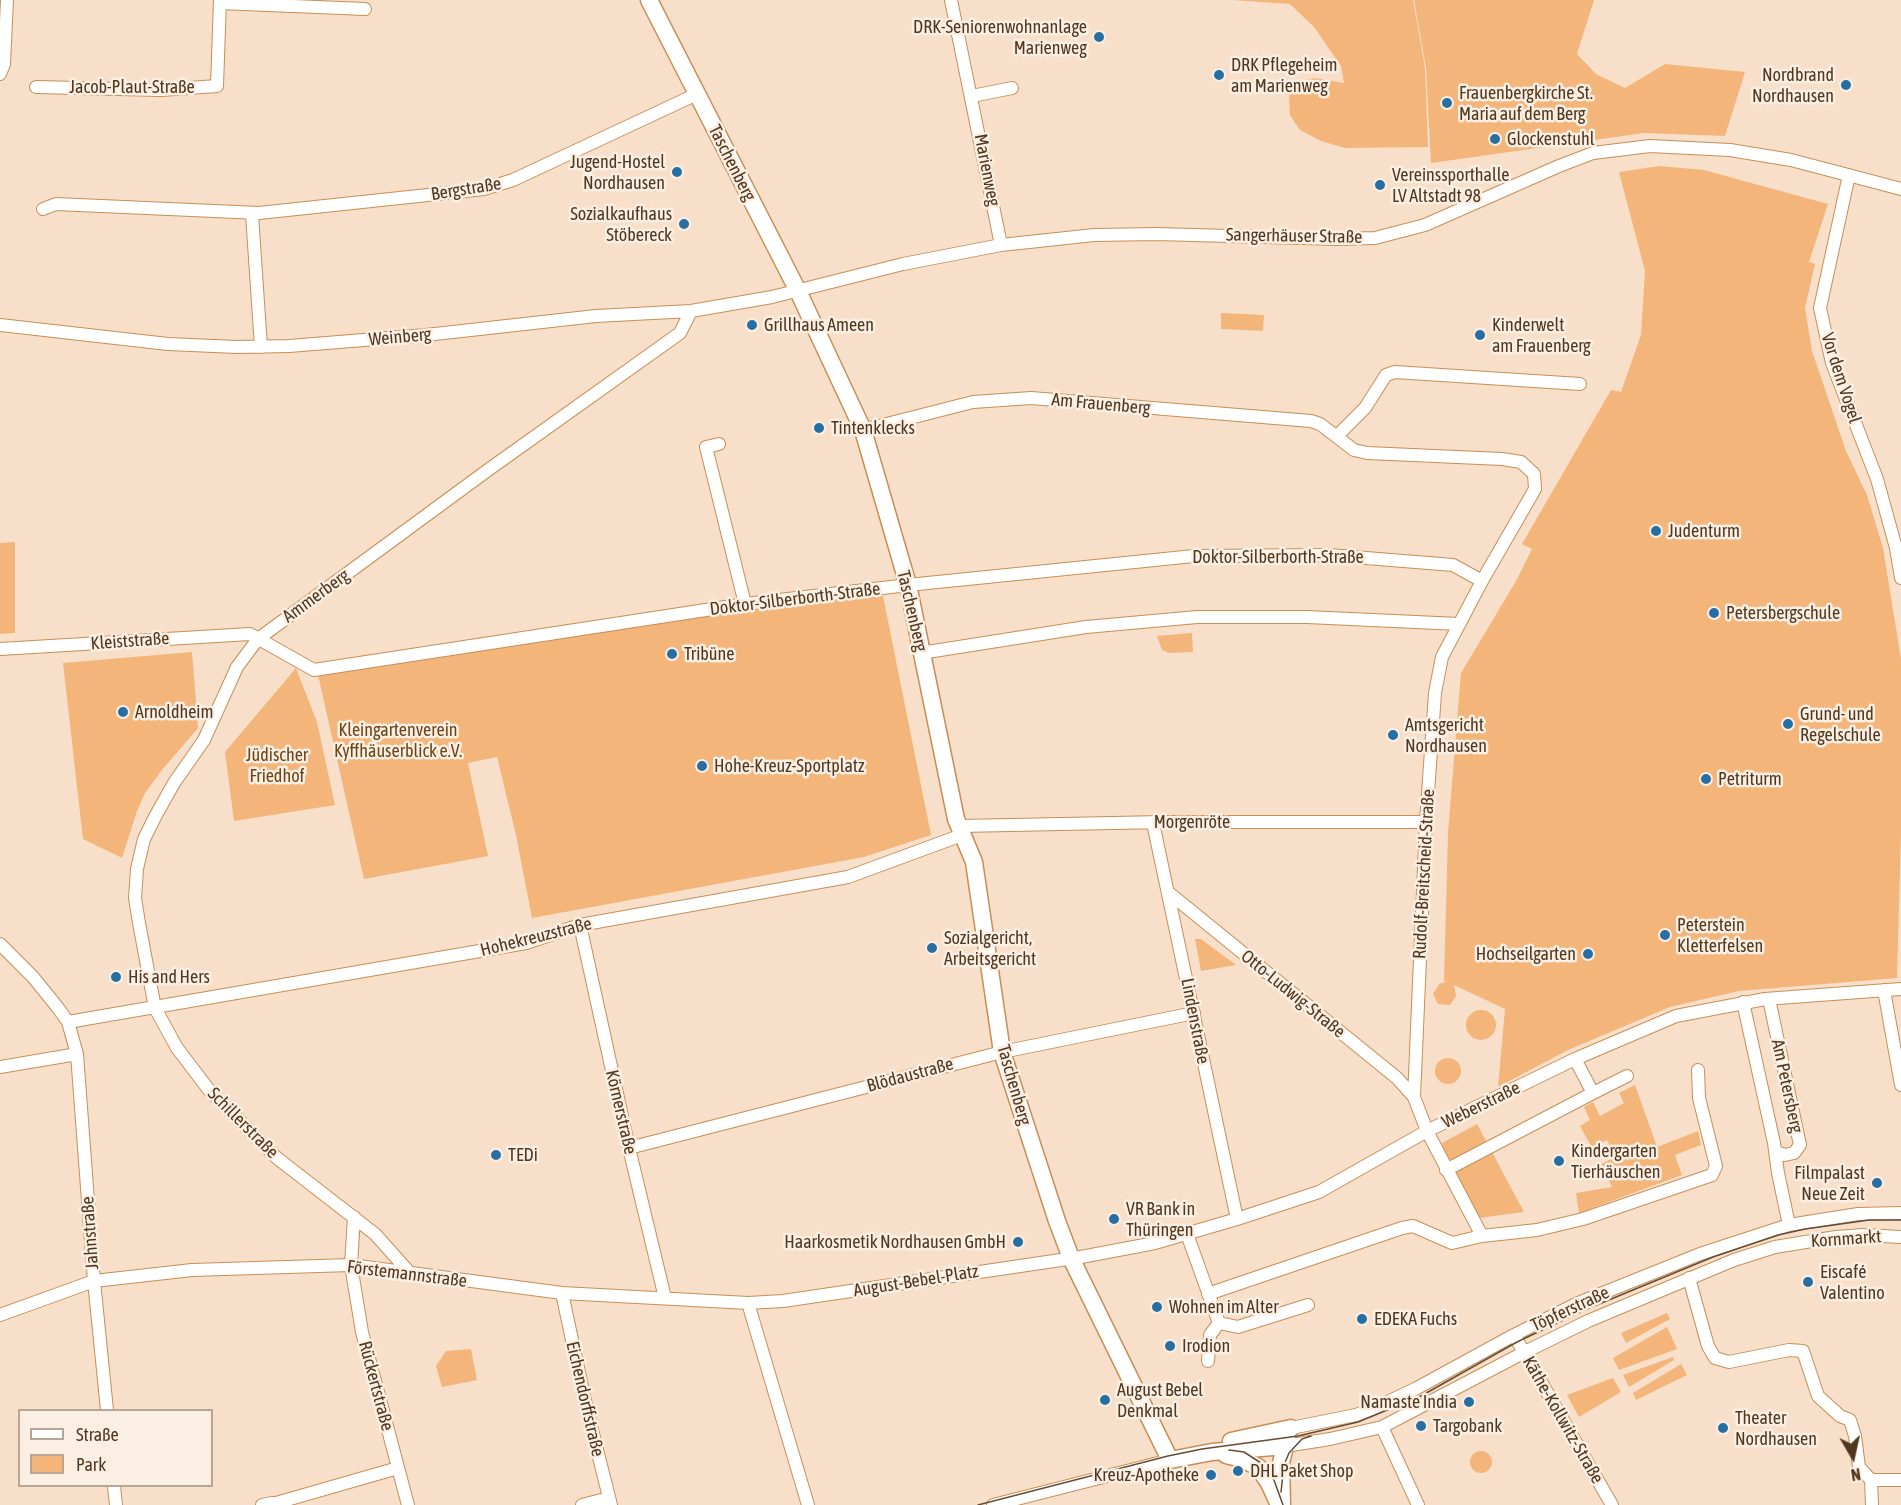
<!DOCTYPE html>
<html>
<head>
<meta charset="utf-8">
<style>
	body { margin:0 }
	#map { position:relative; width:1901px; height:1505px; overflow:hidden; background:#f8dfc9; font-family:"Asap Condensed",sans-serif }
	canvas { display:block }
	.legend { position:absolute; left:18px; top:1409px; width:195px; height:78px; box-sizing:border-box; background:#fbefe3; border:2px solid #b7a595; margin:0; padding:8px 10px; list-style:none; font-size:18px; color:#50371f }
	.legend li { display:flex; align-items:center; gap:12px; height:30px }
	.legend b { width:30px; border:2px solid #b7a595 }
	.north { position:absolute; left:1823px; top:1427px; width:60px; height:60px; -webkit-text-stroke:4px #fbefe3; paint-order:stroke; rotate:171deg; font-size:16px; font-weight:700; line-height:24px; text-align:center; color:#50371f }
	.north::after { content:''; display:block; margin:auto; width:21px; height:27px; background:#50371f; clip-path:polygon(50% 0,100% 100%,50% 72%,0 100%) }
</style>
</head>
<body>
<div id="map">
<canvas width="1901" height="1505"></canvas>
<ul class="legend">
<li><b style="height:8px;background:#fff"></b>Straße</li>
<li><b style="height:16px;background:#f3b57a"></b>Park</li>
</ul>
<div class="north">N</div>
</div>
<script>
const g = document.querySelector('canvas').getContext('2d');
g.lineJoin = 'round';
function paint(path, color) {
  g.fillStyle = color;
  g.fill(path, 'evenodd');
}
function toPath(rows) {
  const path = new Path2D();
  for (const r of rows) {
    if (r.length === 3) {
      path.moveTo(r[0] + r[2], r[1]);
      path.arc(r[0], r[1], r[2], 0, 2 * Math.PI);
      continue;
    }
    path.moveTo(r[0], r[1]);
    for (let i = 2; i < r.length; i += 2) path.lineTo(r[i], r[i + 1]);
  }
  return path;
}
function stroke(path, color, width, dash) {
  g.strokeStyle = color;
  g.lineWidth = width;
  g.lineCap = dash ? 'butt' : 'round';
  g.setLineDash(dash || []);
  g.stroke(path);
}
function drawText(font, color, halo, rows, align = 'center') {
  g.font = font + ' "Asap Condensed",sans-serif';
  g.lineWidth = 5;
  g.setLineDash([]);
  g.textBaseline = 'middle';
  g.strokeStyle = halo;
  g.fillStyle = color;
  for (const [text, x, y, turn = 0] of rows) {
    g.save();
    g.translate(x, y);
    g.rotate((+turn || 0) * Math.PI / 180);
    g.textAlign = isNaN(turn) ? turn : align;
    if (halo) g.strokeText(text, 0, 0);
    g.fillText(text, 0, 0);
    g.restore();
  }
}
const green = toPath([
	[1232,0,1413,0,1425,68,1428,147,1345,148,1321,141,1300,130,1290,115,1289,95,1296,82,1315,78,1344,83,1341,66,1314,27,1290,4],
	[1414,0,1594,0,1577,54,1596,74,1625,88,1665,64,1745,72,1725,136,1644,133,1431,163,1426,68],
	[1659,166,1704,170,1828,204,1809,262,1815,264,1805,308,1812,351,1846,451,1867,495,1883,548,1901,659,1901,832,1897,978,1739,991,1670,1007,1568,1050,1498,1087,1505,1009,1454,985,1456,996,1450,1005,1438,1004,1433,994,1439,984,1446,982,1444,981,1448,833,1461,673,1516,581,1532,549,1522,544,1611,390,1621,392,1641,335,1645,271,1619,172],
	[1221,313,1264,315,1263,331,1221,329],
	[15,542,15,633,0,634,0,543],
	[883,596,931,835,864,857,532,918,516,835,497,757,468,763,488,856,364,879,318,675,444,653,746,610],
	[1192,633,1193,652,1169,653,1162,650,1157,636],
	[192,652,198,728,162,770,145,793,137,811,122,858,83,839,63,663],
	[296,668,317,722,335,805,234,821,225,752],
	[1201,939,1236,965,1201,971,1195,939],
	[1481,1025,15],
	[1448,1071,13],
	[1635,1085,1657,1147,1698,1131,1701,1145,1675,1155,1682,1175,1579,1213,1576,1193,1612,1187,1600,1165,1616,1156,1607,1140,1592,1148,1580,1126,1590,1120,1584,1107,1593,1102,1600,1116,1624,1103,1619,1093],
	[1477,1124,1524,1212,1479,1218,1448,1162,1442,1143],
	[1667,1313,1670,1319,1626,1343,1621,1333],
	[1667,1327,1677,1349,1619,1370,1613,1358],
	[471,1349,477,1380,442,1387,436,1366,446,1351],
	[1673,1357,1674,1360,1629,1387,1623,1375],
	[1681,1364,1687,1375,1636,1400,1633,1393],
	[1613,1378,1621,1392,1579,1417,1567,1395],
	[1481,1462,11]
]);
const minor = toPath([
	[951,0,1001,245],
	[220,3,365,9],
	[0,74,4,64,7,0],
	[36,87,161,90,217,86,220,0],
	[972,96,1012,88],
	[1849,175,1820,308,1832,363,1877,479,1896,548,1901,578],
	[43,209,56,204,259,213,484,189,513,180,697,94],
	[252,214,261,347],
	[0,325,168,344,237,347,289,346,426,335,596,316,691,311,772,297,903,264,1001,245,1094,235,1157,234,1337,239,1375,238,1425,225,1559,166,1593,153,1650,146,1730,150,1791,160,1901,189],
	[863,430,973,402,1031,398,1311,421,1320,424,1354,450,1367,453,1502,459,1521,462,1534,474,1535,489,1482,581,1442,657,1435,693,1426,822,1414,1097,1427,1131,1482,1236],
	[1337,436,1365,408,1386,375,1395,372,1580,384],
	[719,444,706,447,745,604],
	[0,649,250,634,314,670,745,604,908,585,1194,556,1329,555,1453,565,1482,581],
	[921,653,1086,627,1197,617,1307,617,1459,624],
	[1153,823,1237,1219],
	[959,826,1164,822,1426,822],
	[1169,893,1397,1078,1414,1097],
	[580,925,629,1148,665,1298],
	[0,944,33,977,58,1008,68,1022,77,1054,94,1281,107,1410],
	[1884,990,1901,1085],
	[1769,999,1800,1145,1794,1153,1785,1155,1776,1152],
	[1743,1002,1774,1143,1778,1173,1789,1225],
	[68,1022,526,943,580,925,848,877,962,835],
	[0,1067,77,1054],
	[1593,1093,1627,1076],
	[629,1148,1002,1052,1194,1013],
	[1446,1170,1593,1093,1575,1059],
	[354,1217,351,1265,362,1332,408,1505],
	[1187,1234,1219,1323],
	[409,1272,375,1234,277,1158,209,1090,177,1048,155,1008,139,923,135,898,137,869,144,839,156,815,174,783,204,740,237,667,258,639,488,470,680,333,691,311],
	[1689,1278,1708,1346,1715,1358,1729,1362,1789,1350,1803,1351,1818,1396,1840,1416,1850,1420,1855,1436,1859,1467,1871,1480],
	[562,1293,587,1410,611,1505],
	[1208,1294,1402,1228,1413,1226,1452,1243,1482,1236,1537,1230,1583,1219,1712,1175,1716,1166,1699,1098,1698,1070],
	[748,1303,808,1505],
	[0,1315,94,1281,192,1270,351,1265,562,1293,748,1303,783,1301,1081,1257,1155,1243,1237,1219,1319,1192,1427,1131,1575,1059,1676,1016,1765,999,1901,989],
	[1219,1323,1238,1327,1308,1305],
	[1514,1335,1612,1505],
	[1208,1361,1210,1335,1219,1323],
	[1382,1427,1418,1505],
	[1291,1428,1356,1415,1375,1408,1417,1388,1514,1335,1578,1303,1700,1254,1789,1225,1858,1214,1901,1213],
	[1285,1446,1330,1439,1382,1427,1523,1353,1588,1321,1734,1260,1775,1247,1836,1237,1863,1235,1901,1237],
	[114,1486,116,1505],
	[276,1503,398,1468],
	[262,1505,272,1503],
	[582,1505,609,1498],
	[993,1505,1170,1460],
	[1872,1505,1871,1480,1901,1480]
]);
const secondary = toPath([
	[649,0,798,291,863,430,908,585,956,819,974,862,1002,1052,1057,1221,1071,1258,1170,1460,1212,1452,1285,1446],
	[1231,1441,1291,1428],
	[1226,1455,1242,1459,1258,1467,1269,1483,1279,1505],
	[1282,1504,1281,1463,1287,1438]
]);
const tram = toPath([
	[1229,1450,1244,1452,1261,1463,1274,1480,1283,1505],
	[1281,1492,1284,1465,1289,1453,1302,1439,1311,1436],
	[978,1505,1168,1456,1202,1449,1298,1436,1358,1422,1421,1396,1517,1342,1582,1311,1713,1257,1778,1235,1805,1229,1869,1220,1901,1220]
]);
const markers = [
	[1099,37,6,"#276fa3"],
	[1219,75,6,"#276fa3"],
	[1846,85,6,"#276fa3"],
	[1447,103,6,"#276fa3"],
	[1495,139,6,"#276fa3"],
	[677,172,6,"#276fa3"],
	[1380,185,6,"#276fa3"],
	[684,224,6,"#276fa3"],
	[752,325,6,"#276fa3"],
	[1480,335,6,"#276fa3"],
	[819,428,6,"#276fa3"],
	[1656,531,6,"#276fa3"],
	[1714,613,6,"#276fa3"],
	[672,654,6,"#276fa3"],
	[123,712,6,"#276fa3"],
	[1788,724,6,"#276fa3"],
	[1393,735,6,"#276fa3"],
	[702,766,6,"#276fa3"],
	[1706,779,6,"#276fa3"],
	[1665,935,6,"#276fa3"],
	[932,948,6,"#276fa3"],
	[1588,954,6,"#276fa3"],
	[116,977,6,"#276fa3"],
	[496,1155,6,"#276fa3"],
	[1559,1161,6,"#276fa3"],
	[1877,1183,6,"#276fa3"],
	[1114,1219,6,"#276fa3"],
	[1018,1242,6,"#276fa3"],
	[1808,1282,6,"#276fa3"],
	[1157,1307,6,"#276fa3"],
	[1362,1319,6,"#276fa3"],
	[1170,1346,6,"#276fa3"],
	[1105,1400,6,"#276fa3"],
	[1469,1402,6,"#276fa3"],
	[1421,1426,6,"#276fa3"],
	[1723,1428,6,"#276fa3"],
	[1238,1471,6,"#276fa3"],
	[1211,1475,6,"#276fa3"]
];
const poiNames = [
	["DRK-Seniorenwohnanlage",1087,27,"right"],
	["Marienweg",1087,48,"right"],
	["DRK Pflegeheim",1231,65],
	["am Marienweg",1231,86],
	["Nordbrand",1834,75,"right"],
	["Nordhausen",1834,96,"right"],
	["Frauenbergkirche St.",1459,93],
	["Maria auf dem Berg",1459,114],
	["Glockenstuhl",1507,139],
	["Jugend-Hostel",665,162,"right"],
	["Nordhausen",665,183,"right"],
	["Vereinssporthalle",1392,175],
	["LV Altstadt 98",1392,196],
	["Sozialkaufhaus",672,214,"right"],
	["Stöbereck",672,235,"right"],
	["Grillhaus Ameen",764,325],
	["Kinderwelt",1492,325],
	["am Frauenberg",1492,346],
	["Tintenklecks",831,428],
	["Judenturm",1668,531],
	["Petersbergschule",1726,613],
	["Tribüne",684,654],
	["Arnoldheim",135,712],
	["Grund- und",1800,714],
	["Regelschule",1800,735],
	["Amtsgericht",1405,725],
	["Nordhausen",1405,746],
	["Hohe-Kreuz-Sportplatz",714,766],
	["Petriturm",1718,779],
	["Peterstein",1677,925],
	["Kletterfelsen",1677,946],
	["Sozialgericht,",944,938],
	["Arbeitsgericht",944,959],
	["Hochseilgarten",1576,954,"right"],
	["His and Hers",128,977],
	["Kindergarten",1571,1151],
	["Tierhäuschen",1571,1172],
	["TEDi",508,1155],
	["Filmpalast",1865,1173,"right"],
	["Neue Zeit",1865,1194,"right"],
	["VR Bank in",1126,1209],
	["Thüringen",1126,1230],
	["Haarkosmetik Nordhausen GmbH",1006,1242,"right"],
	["Eiscafé",1820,1272],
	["Valentino",1820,1293],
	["Wohnen im Alter",1169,1307],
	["EDEKA Fuchs",1374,1319],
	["Irodion",1182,1346],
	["August Bebel",1117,1390],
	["Denkmal",1117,1411],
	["Namaste India",1457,1402,"right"],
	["Theater",1735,1418],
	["Nordhausen",1735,1439],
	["Targobank",1433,1426],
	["DHL Paket Shop",1250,1471],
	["Kreuz-Apotheke",1199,1475,"right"]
];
const streetNames = [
	["Jacob-Plaut-Straße",132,87],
	["Taschenberg",732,163,63],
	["Marienweg",987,170,79],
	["Bergstraße",466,189,-9],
	["Sangerhäuser Straße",1294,236,1],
	["Weinberg",400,337,-5],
	["Vor dem Vogel",1841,378,72],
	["Am Frauenberg",1101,404,5],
	["Doktor-Silberborth-Straße",1278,557],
	["Ammerberg",316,596,-36],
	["Doktor-Silberborth-Straße",795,599,-7],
	["Taschenberg",912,611,77],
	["Kleiststraße",130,641,-4],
	["Morgenröte",1192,822],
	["Rudolf-Breitscheid-Straße",1424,874,-87],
	["Hohekreuzstraße",536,937,-14],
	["Otto-Ludwig-Straße",1293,994,39],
	["Lindenstraße",1195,1021,79],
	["Blödaustraße",910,1075,-15],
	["Taschenberg",1014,1085,74],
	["Am Petersberg",1787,1086,78],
	["Weberstraße",1481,1105,-26],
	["Körnerstraße",621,1112,77],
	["Schillerstraße",243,1123,45],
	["Jahnstraße",90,1233,-94],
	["Kornmarkt",1846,1239,-4],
	["Förstemannstraße",407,1274,7],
	["August-Bebel-Platz",916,1281,-9],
	["Töpferstraße",1570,1309,-25],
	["Rückertstraße",376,1386,75],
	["Eichendorffstraße",585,1399,77],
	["Käthe-Kollwitz-Straße",1563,1420,60]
];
const parkNames = [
	["Kleingartenverein",398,730],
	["Kyffhäuserblick e.V.",398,751],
	["Jüdischer",277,755],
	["Friedhof",277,776]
];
paint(green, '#f3b57a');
stroke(minor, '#c88e55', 14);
stroke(secondary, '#c88e55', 19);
stroke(minor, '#fff', 12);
stroke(secondary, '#fff', 16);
stroke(tram, '#654c34', 1.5);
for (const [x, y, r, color] of markers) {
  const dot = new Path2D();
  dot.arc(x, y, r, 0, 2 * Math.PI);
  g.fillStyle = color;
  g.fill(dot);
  stroke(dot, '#fbefe3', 2);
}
drawText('18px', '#50371f', '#fbefe3', poiNames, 'left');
drawText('18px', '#50371f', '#fbefe3', streetNames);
drawText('18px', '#6d4418', '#fbefe3', parkNames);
</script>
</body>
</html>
